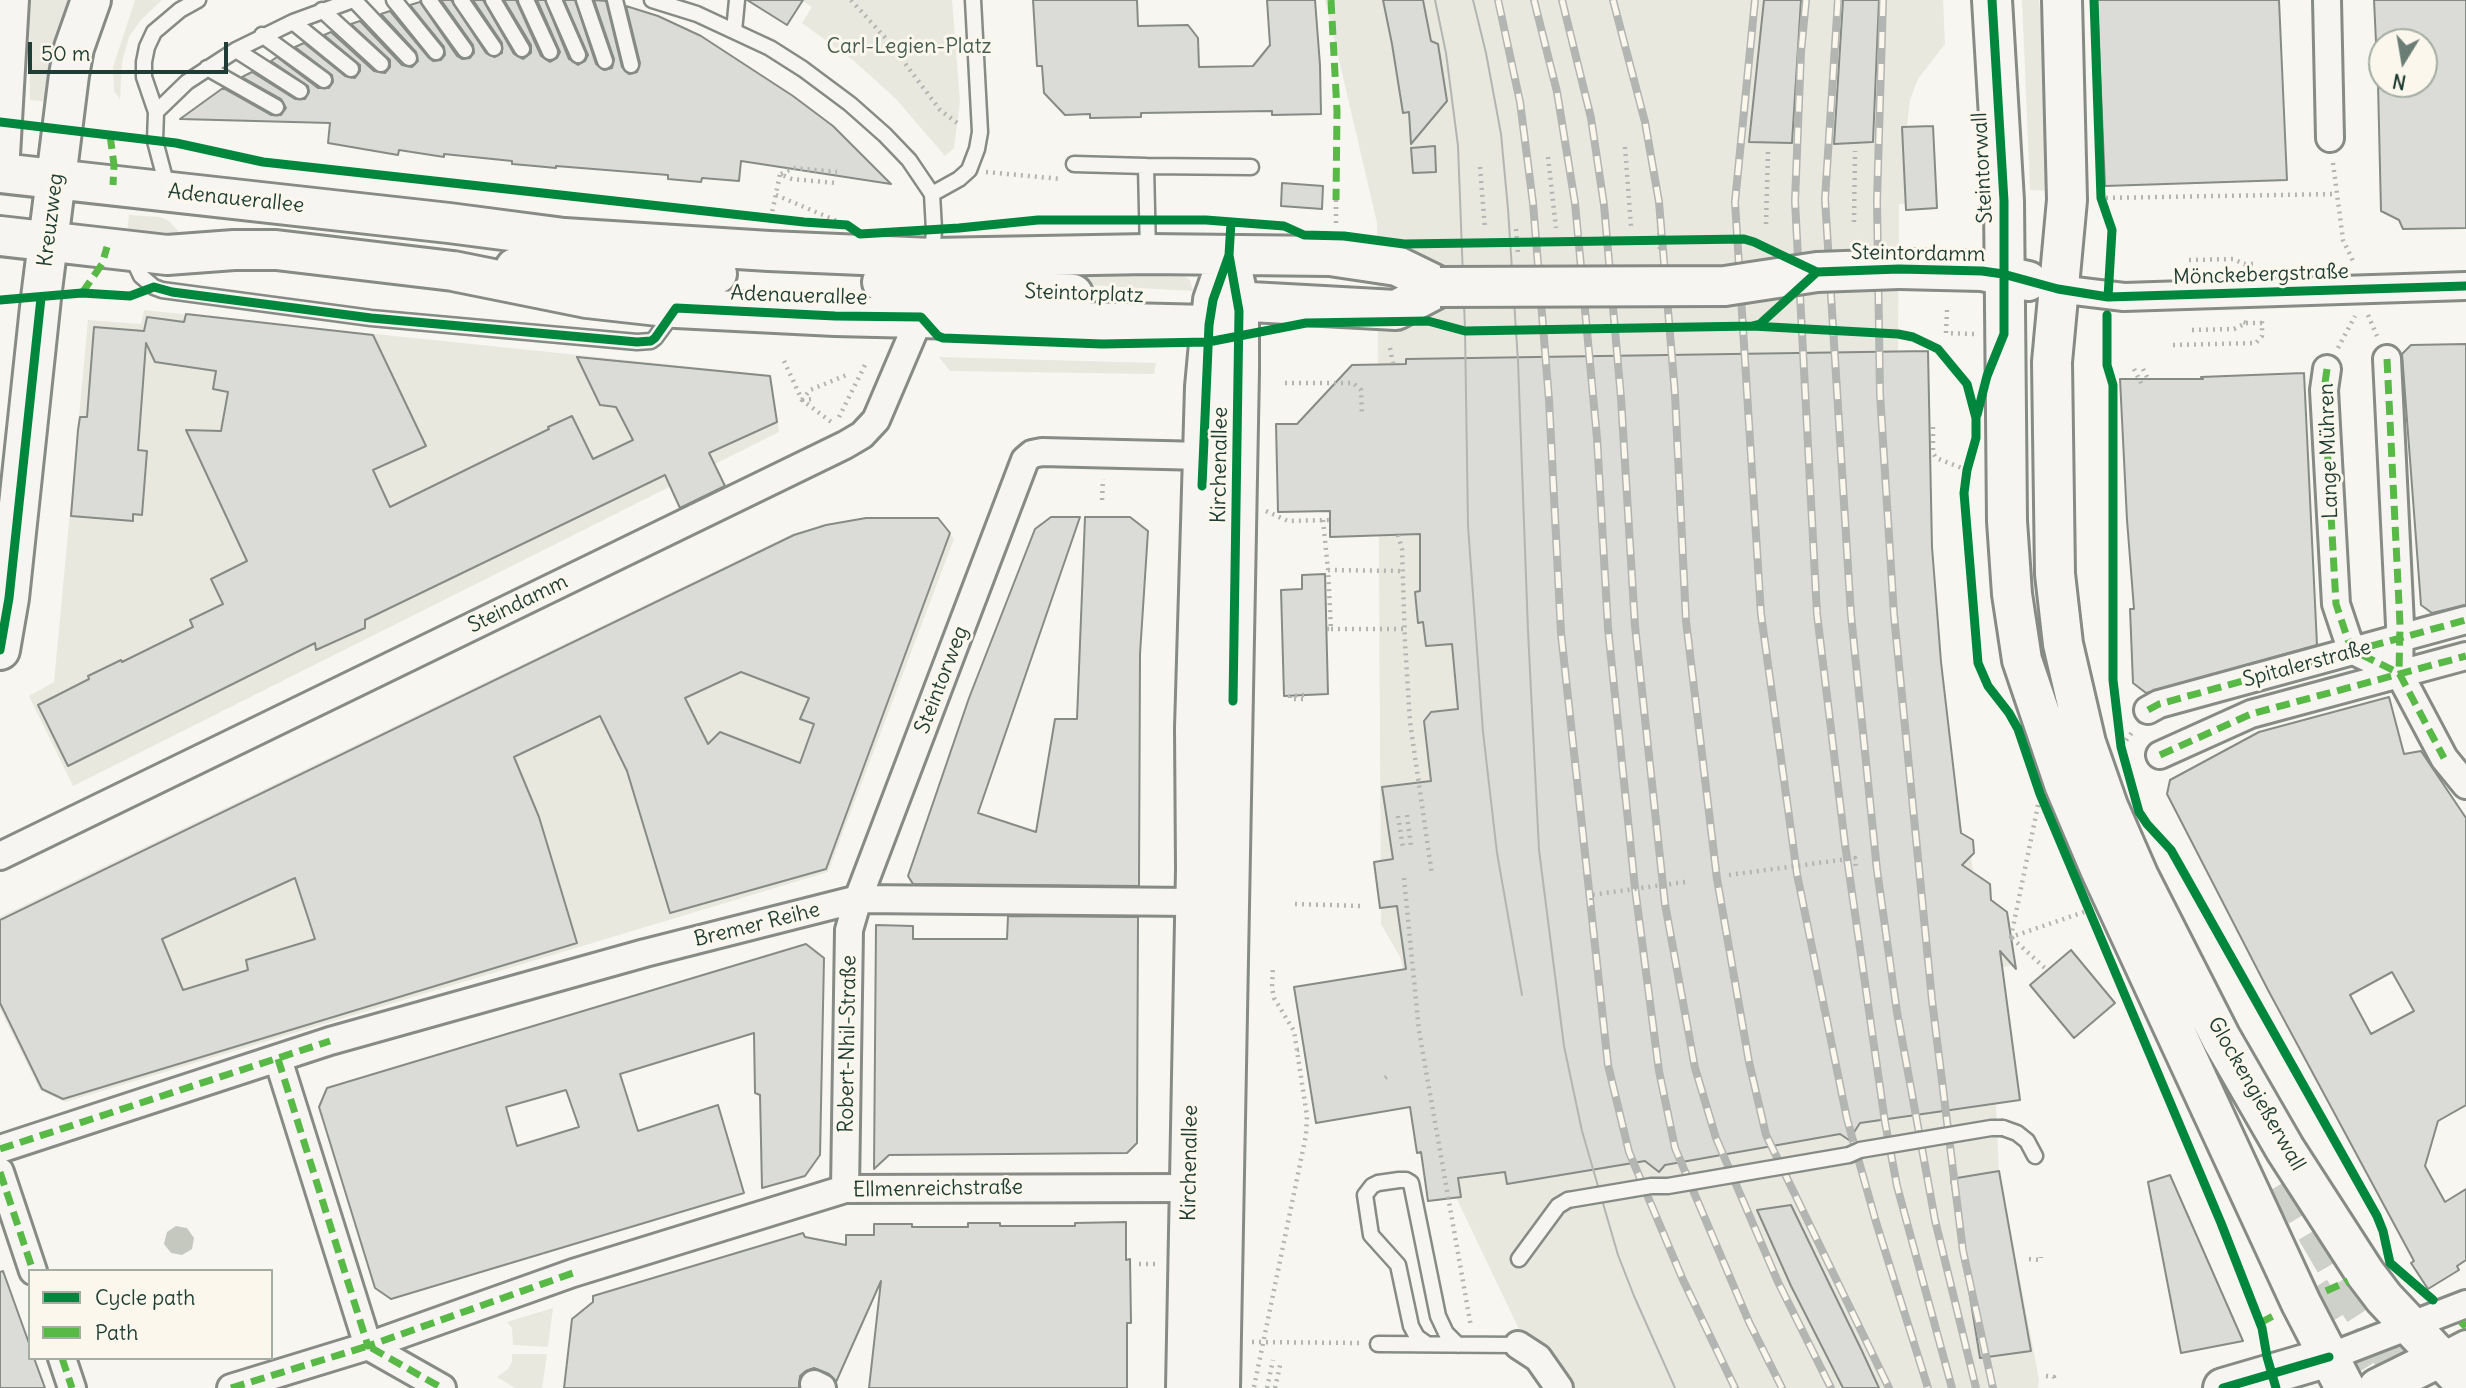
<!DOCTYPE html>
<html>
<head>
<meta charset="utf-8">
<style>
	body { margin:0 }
	#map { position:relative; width:2466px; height:1388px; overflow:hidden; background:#f8f6f0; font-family:Delius,sans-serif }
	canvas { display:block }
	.legend { position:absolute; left:28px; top:1269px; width:245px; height:91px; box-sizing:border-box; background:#fbf7ec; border:2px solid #a3ada2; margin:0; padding:9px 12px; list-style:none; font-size:21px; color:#1f3d34 }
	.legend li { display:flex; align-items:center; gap:14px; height:35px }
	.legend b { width:35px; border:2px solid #a3ada2 }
	.north { position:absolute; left:2368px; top:28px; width:70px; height:70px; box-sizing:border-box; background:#fbf7ec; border:2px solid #a3ada2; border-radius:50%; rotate:191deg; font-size:19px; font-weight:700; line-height:28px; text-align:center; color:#1f3d34 }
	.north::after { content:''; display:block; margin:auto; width:24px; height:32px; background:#6b7e76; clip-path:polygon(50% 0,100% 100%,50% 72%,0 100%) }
	.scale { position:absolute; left:28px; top:42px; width:200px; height:32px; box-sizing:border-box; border:4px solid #1f3d34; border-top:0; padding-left:9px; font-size:21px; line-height:24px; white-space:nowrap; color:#1f3d34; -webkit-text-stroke:5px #fbf7ec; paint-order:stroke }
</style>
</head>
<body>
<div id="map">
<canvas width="2466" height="1388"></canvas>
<ul class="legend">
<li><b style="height:9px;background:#00873e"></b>Cycle path</li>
<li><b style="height:9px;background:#58b947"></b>Path</li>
</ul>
<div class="north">N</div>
<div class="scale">50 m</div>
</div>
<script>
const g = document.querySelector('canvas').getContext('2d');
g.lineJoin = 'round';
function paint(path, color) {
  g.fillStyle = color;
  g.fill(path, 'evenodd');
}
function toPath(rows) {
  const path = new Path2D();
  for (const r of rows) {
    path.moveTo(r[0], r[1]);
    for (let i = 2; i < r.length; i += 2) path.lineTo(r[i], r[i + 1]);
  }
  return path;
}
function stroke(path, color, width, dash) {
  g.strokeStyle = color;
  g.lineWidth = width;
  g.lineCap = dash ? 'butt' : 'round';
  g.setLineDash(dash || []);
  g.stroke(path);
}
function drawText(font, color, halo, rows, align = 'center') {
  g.font = font + ' Delius,sans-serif';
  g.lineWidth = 6;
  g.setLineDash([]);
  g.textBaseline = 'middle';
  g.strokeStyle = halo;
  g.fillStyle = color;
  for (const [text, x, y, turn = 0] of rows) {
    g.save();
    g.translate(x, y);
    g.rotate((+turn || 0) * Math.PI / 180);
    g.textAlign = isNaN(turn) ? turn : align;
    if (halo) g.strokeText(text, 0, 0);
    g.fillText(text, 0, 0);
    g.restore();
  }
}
const built = toPath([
	[29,0,77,0,49,102,30,100],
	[135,0,162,0,141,20,129,37,122,62,120,99,114,91,113,67],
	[801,0,952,0,960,101,954,148,945,156,896,99,854,61,802,23,812,7],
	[1325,0,1943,0,1945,44,1918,79,1910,100,1907,127,1933,126,1937,203,1899,204,1898,351,1928,351,1932,547,1941,662,1961,838,1973,840,1974,853,1971,856,1975,886,1990,910,2002,908,2007,912,2011,937,2014,961,2010,966,1998,968,2002,997,2006,997,2020,1100,1996,1104,1999,1171,2039,1379,2038,1388,1547,1388,1413,1107,1316,1123,1309,1080,1403,969,1400,957,1381,924,1377,223],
	[2022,0,2039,0,2043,32,2048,191,2030,190],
	[129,215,160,217,169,221,178,231,180,240,127,234],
	[1167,272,1182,274,1190,280,1193,291,1017,281,985,275],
	[144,310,771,375,779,432,73,786,29,696,54,682,88,320,141,324],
	[939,357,1156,363,1154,374,950,371],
	[938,517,954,539,828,872,65,1102,40,1090,0,1009,0,917,794,533,866,518],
	[553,1308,548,1347,513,1345,512,1328,507,1322],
	[512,1354,547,1354,542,1388,515,1388,497,1377,508,1369,512,1362]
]);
const water = toPath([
	[176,1226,187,1228,194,1238,192,1249,182,1255,171,1253,164,1244,167,1232]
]);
const building = toPath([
	[441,0,451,0,486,53,495,57,502,53,502,43,473,0,483,0,514,54,523,59,531,53,531,45,504,0,516,0,541,56,550,62,557,58,560,52,537,0,545,0,569,59,578,65,585,61,588,55,564,0,575,0,596,64,604,70,612,68,614,59,594,0,606,1,622,67,629,74,637,72,640,63,626,6,658,16,701,36,793,96,833,126,891,184,741,161,739,181,702,178,701,182,668,179,668,175,556,166,556,168,535,166,512,164,512,161,444,154,444,157,399,150,398,155,328,143,330,123,180,119,223,88,271,115,281,115,286,108,281,99,242,77,252,72,295,99,305,99,309,92,308,86,271,61,277,57,318,88,329,88,333,82,332,75,295,47,304,43,345,76,355,78,360,71,360,65,324,35,331,32,374,71,385,73,390,67,390,60,351,24,360,21,402,65,412,67,418,61,416,52,381,14,390,11,429,58,433,61,441,60,445,55,444,47,410,5,420,2,457,56,462,59,470,58,474,53,473,45,441,0],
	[747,0,803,0,787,25,747,0],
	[1033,0,1137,0,1138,26,1188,25,1198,38,1199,67,1253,66,1270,45,1267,0,1315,0,1320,65,1321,114,1272,115,1272,111,1141,113,1141,117,1090,118,1090,114,1065,115,1044,93,1042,66,1037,66,1033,0],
	[1383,0,1423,0,1431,41,1438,44,1447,101,1411,144,1409,112,1403,113,1392,44,1383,0],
	[1764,0,1801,0,1792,143,1749,142,1764,0],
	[1843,0,1879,0,1873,142,1834,144,1843,0],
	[2097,0,2279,0,2287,180,2105,186,2097,0],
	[2374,0,2466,0,2466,228,2403,229,2399,220,2381,211,2378,84,2424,84,2424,42,2376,42,2374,0],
	[1933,126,1937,208,1906,210,1902,127,1933,126],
	[1435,146,1436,172,1413,173,1411,148,1435,146],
	[1282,183,1323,186,1322,209,1281,206,1282,183],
	[186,314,373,335,426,446,373,470,390,507,549,429,548,427,572,416,593,459,633,440,616,407,600,405,577,357,770,376,777,422,709,453,725,486,680,508,665,475,365,620,365,628,316,650,315,643,68,766,38,705,89,679,88,676,121,660,122,662,193,627,190,620,223,604,211,579,247,561,186,430,221,431,228,392,213,389,216,371,155,362,146,343,138,450,147,451,142,515,133,514,133,521,71,516,78,430,80,417,87,417,94,327,144,331,147,317,184,322,186,314],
	[2466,344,2466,605,2432,613,2421,605,2402,354,2411,345,2466,344],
	[1928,351,1932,547,1941,662,1961,833,1973,840,1974,853,1962,865,1990,884,1991,900,2007,912,2016,969,2000,951,2020,1100,1860,1123,1849,1140,1840,1134,1665,1165,1659,1172,1645,1161,1507,1184,1505,1172,1458,1178,1461,1197,1428,1201,1421,1152,1417,1153,1410,1107,1316,1123,1294,987,1406,969,1397,906,1380,908,1374,862,1393,859,1382,787,1431,781,1424,721,1431,712,1458,709,1452,644,1426,646,1423,622,1418,623,1415,592,1420,591,1420,534,1330,537,1330,511,1278,512,1276,424,1297,424,1352,365,1406,364,1406,359,1928,351],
	[2304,373,2317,645,2146,693,2133,683,2130,609,2134,609,2127,520,2120,379,2203,379,2201,377,2304,373],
	[1051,517,1080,517,978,813,1036,832,1055,719,1077,719,1085,517,1130,517,1148,531,1140,654,1139,886,913,884,908,876,969,698,1035,529,1051,517],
	[866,518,938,518,950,533,826,869,670,913,627,771,600,716,514,757,539,817,577,943,63,1099,42,1089,0,1003,0,920,794,535,826,525,866,518],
	[741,672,809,698,800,719,814,724,800,763,720,732,708,744,685,698,741,672],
	[295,878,315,939,246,960,248,970,183,990,162,939,295,878],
	[1325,574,1328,694,1284,696,1281,590,1302,589,1302,575,1325,574],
	[2389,697,2404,754,2421,751,2466,818,2466,1105,2438,1121,2425,1166,2445,1202,2466,1189,2466,1260,2457,1266,2459,1270,2428,1289,2411,1263,2414,1261,2268,990,2167,794,2170,780,2259,732,2389,697],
	[2392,972,2414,1011,2371,1034,2350,995,2392,972],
	[1008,916,1138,917,1137,1143,1127,1153,889,1155,874,1169,876,925,913,926,913,939,1007,939,1008,916],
	[806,944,824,958,820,1155,805,1176,762,1188,760,1095,755,1093,754,1033,620,1074,638,1131,718,1105,744,1193,391,1299,375,1288,319,1107,327,1088,806,944],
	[566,1090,579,1127,517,1146,506,1107,566,1090],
	[2071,950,2115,1003,2074,1038,2030,985,2071,950],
	[1999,1171,2031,1351,1980,1358,1951,1179,1999,1171],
	[2170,1175,2243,1341,2181,1353,2148,1182,2170,1175],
	[1791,1205,1862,1351,1879,1388,1843,1388,1791,1286,1757,1210,1791,1205],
	[1126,1222,1126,1260,1130,1259,1131,1323,1127,1323,1127,1388,869,1388,881,1281,836,1382,829,1374,814,1368,806,1371,800,1376,799,1388,564,1388,572,1319,593,1302,593,1296,803,1233,805,1237,846,1245,846,1235,874,1235,874,1224,912,1224,912,1227,968,1227,968,1223,1000,1223,1000,1226,1075,1226,1075,1223,1126,1222],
	[3,1271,30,1346,30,1358,34,1358,45,1388,0,1388,0,1272,3,1271]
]);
const primaryTunnel = toPath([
	[2286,1181,2359,1305,2412,1388],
	[2311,1290,2374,1388]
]);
const path = toPath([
	[851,0,889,42,940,110,960,125],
	[1625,147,1631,226],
	[1548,157,1556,228],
	[2333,163,2343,240,2354,263],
	[1480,167,1485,229],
	[986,172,1061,179],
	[781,174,793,168,837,172],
	[776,195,837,221],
	[2099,198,2337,194],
	[1336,200,1336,224],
	[771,218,780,174,792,179,836,183],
	[1854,222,1855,151],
	[1766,224,1768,151],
	[1659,226,1660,253,1663,253],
	[1516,229,1518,254],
	[2189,260,2233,259,2244,264,2254,264],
	[1947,310,1946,333,1974,334],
	[2368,315,2377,336],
	[2246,323,2262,323],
	[2192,330,2234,329,2246,323,2239,320],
	[2173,345,2256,343,2262,336,2262,318],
	[1390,348,1393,364],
	[2338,348,2355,316],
	[784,361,802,400,834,424],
	[2134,369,2143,387],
	[2143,369,2149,381],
	[1285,383,1353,383,1361,390,1362,416],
	[802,400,810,390,849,374],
	[802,400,813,399],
	[839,417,867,361],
	[1933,427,1933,453,1936,458,1967,470],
	[1102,500,1103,479],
	[1266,511,1288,521,1330,520],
	[1323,520,1328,570],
	[1398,535,1402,549,1405,643,1410,722,1432,875],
	[1327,629,1331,629,1328,570,1403,571],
	[1331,629,1404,629],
	[1304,695,1290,696,1290,699,1305,699],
	[2122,746,2133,731],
	[2038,805,2011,937,2084,912],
	[1407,815,1411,846],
	[1398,816,1403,848],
	[1404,878,1419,1031,1471,1327],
	[1295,904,1361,906],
	[2012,938,2047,970],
	[1297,1050,1304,1049],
	[1385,1078,1389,1075],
	[2029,1259,2041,1260,2041,1257],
	[1139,1264,1156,1264],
	[1252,1342,1359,1343],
	[2046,1376,2054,1377,2054,1379],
	[1254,1387,1306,1135,1307,1116,1294,1031,1274,998,1272,988,1273,966],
	[1267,1388,1273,1360],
	[1275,1388,1281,1361]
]);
const lane = toPath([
	[354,0,409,58],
	[394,0,436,52],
	[429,0,465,50],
	[461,0,494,48],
	[493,0,522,49],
	[526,0,550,52],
	[554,0,578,55],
	[584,0,605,61],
	[615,0,631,65],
	[652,0,697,14,770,48,803,69,850,104,885,135,909,160,932,194,934,230,932,257],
	[322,10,381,64],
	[293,22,351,69],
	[734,31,737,0],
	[262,35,324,80],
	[236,50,300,91],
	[207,68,276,107],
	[156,112,187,82,236,50,293,22,353,0],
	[1074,164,1146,166],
	[168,190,155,141,156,112,144,77,144,62,147,47,154,32,180,10,198,0],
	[932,194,959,179,969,170,977,149,980,132,973,0],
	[1148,253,1146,166,1251,167],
	[131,255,141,276,154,287,162,290,371,318,637,342,651,341,655,338,674,312],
	[2003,1128,2017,1133,2027,1141,2035,1156],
	[1519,1259,1558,1206,1568,1200],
	[1378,1344,1518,1345],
	[1427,1344,1417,1337,1411,1326,1398,1265,1371,1235,1365,1195,1372,1186,1378,1183,1399,1180,1406,1180,1411,1183,1438,1316,1446,1333,1458,1345]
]);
const street = toPath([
	[2327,0,2330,138],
	[2058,289,2124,297,2466,286],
	[2387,359,2400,625,2399,673,2444,758,2466,785],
	[2327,369,2324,390,2336,604,2348,640,2356,652,2399,673],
	[2148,710,2159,704,2466,620],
	[2160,755,2251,714,2466,656],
	[0,856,845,445,862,435,876,420,925,305],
	[278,1059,368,1346,573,1273,845,1189,1190,1188],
	[0,1149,330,1041,645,953,858,899,1195,902],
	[0,1172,33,1271],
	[845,1189,849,930,858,899,1025,460,1032,454,1042,452,1203,456],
	[1518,1345,1538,1358,1559,1388],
	[2329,1357,2466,1304],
	[2441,1357,2466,1344],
	[62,1358,72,1388],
	[814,1384,822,1388],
	[231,1388,368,1346,442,1388]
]);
const secondary = toPath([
	[1992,0,2004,201,2007,521,2012,594,2022,660,2064,784,2100,869,2301,1303,2345,1388],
	[2062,0,2067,200,2052,362,2055,574,2063,644,2086,743,2108,806,2139,877,2221,1038,2285,1149,2365,1273,2384,1298,2466,1385],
	[0,155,9,0],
	[0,173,449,223,564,238,769,251,932,258,1148,254,1330,256,1397,266,1440,287],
	[0,236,167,255,234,250,276,250,453,271,587,298,676,308,835,316,1209,325],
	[515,268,539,266,717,274],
	[1899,269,1982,271,2028,281],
	[882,282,1073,294],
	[1214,300,1396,310,1440,287],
	[0,650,9,598,41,298,69,75,74,48,91,0],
	[1186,1388,1196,869,1195,728,1205,387,1213,300,1229,255],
	[1220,1388,1239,370,1239,301,1229,255],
	[2223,1388,2329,1357],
	[2378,1388,2441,1357]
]);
const tram = toPath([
	[1435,0,1446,53,1458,146,1465,329,1468,526,1483,732,1497,853,1522,995],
	[1473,0,1486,53,1501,134,1508,209,1518,361,1528,631,1539,850,1564,1046,1582,1131,1618,1255,1634,1296,1675,1388]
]);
const rail = toPath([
	[1498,0,1520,102,1533,203,1549,400,1561,633,1608,1065,1629,1152,1683,1280,1735,1388],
	[1534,0,1557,92,1575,203,1597,438,1608,628,1635,888,1659,1071,1675,1148,1749,1322,1782,1388],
	[1562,0,1591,118,1604,205,1621,398,1635,626,1665,904,1695,1068,1716,1138,1778,1282,1831,1388],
	[1613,0,1645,122,1659,202,1675,394,1686,621,1717,879,1749,1062,1766,1135,1889,1388],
	[1755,0,1735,202,1761,614,1797,874,1847,1119,1876,1222,1928,1388],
	[1806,0,1801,52,1795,201,1817,614,1845,844,1885,1122,1897,1186,1952,1388],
	[1838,0,1825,199,1851,615,1877,870,1897,1012,1935,1220,1976,1388],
	[1883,0,1877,201,1880,394,1894,615,1932,1000,1963,1251,1993,1388]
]);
const pathBridge = toPath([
	[1729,875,1855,858,1856,869],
	[1593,914,1591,895,1685,882]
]);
const laneBridge = toPath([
	[1568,1200,1651,1186,1668,1186,1849,1155,1860,1150,1991,1128,2003,1128]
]);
const secondaryBridge = toPath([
	[1440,287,1725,286,1817,272,1899,269]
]);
const quiet = toPath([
	[1331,0,1337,111,1336,200],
	[110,135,114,165,113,185],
	[82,293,102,264,107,247],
	[2387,359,2400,625,2399,673,2444,758],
	[2327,369,2324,390,2336,604,2348,640,2356,652,2399,673],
	[2148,710,2159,704,2466,620],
	[2160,755,2251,714,2466,656],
	[278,1059,368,1346,573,1273],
	[0,1149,330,1041],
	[0,1172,33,1271],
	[2326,1291,2348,1281],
	[2461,1322,2466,1327],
	[2260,1323,2277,1314],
	[62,1358,72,1388],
	[231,1388,368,1346,442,1388]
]);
const cycleway = toPath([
	[2094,0,2101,198,2112,230,2108,297],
	[0,122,176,143,263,162,804,222,847,225,860,234,959,228,1038,220,1206,220,1284,226,1304,235,1344,236,1404,244,1744,239,1754,242,1817,272,1899,269,1982,271,2003,274,2058,289,2108,297,2466,286],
	[1231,222,1229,255,1239,311,1233,701],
	[0,300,82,293,130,296,154,287,172,292,371,318,637,342,651,341,655,338,676,308,835,316,921,317,938,336,943,338,1102,344,1208,342,1306,323,1428,321,1465,331,1752,326,1760,324,1817,272],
	[2107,315,2107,365,2113,385,2113,680,2121,747,2139,812,2147,824,2171,850,2377,1216,2383,1231,2390,1263,2433,1300],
	[1752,326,1898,334,1913,337,1938,349,1967,384,1976,418,1976,438,1967,470,1964,493,1978,663,1988,686,2009,713,2018,729,2040,794,2221,1223,2262,1328,2267,1357,2276,1388],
	[1977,415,1987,376,2004,334,2004,201,1992,0],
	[1202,486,1209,325,1213,300,1229,255],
	[0,650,9,598,41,298],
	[2223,1388,2329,1357]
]);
const parkNames = [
	["Carl-Legien-Platz",909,47]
];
const streetNames = [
	["Steintorwall",1983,168,-93],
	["Adenauerallee",236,199,6],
	["Kreuzweg",51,220,-83],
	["Steintordamm",1918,254,1],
	["Mönckebergstraße",2261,275,-2],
	["Steintorplatz",1084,294,2],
	["Adenauerallee",799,296,2],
	["Lange Mühren",2329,451,-92],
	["Kirchenallee",1220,465,-89],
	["Steindamm",518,604,-26],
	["Spitalerstraße",2307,664,-15],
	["Steintorweg",942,680,-69],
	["Bremer Reihe",757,925,-14],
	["Robert-Nhil-Straße",848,1044,-89],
	["Glockengießerwall",2256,1094,60],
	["Kirchenallee",1190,1163,-89],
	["Ellmenreichstraße",938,1189,-1]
];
paint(built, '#e8e8df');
paint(water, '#c4c8bf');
paint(building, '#dbdbd7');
stroke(building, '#868b86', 2);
stroke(primaryTunnel, '#cdd1ca', 38, [38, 19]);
stroke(lane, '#868b86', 19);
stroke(street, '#868b86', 32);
stroke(secondary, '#868b86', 44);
stroke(path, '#b2b5b1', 4.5, [2, 5]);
stroke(lane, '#f6f5f1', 14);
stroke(street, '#f6f5f1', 26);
stroke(secondary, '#f6f5f1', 38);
stroke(tram, '#b2b5b1', 2);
stroke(rail, '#b2b5b1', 8);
stroke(rail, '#fbf7ec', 5, [16]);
stroke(laneBridge, '#868b86', 19, []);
stroke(secondaryBridge, '#868b86', 44, []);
stroke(pathBridge, '#b2b5b1', 4.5, [2, 5]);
stroke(laneBridge, '#f6f5f1', 14);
stroke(secondaryBridge, '#f6f5f1', 38);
stroke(quiet, '#58b947', 7, [14, 7]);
stroke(cycleway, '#00873e', 9);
drawText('21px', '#455d53', '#fbf7ec', parkNames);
drawText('21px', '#1f3d34', '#fbf7ec', streetNames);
</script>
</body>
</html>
